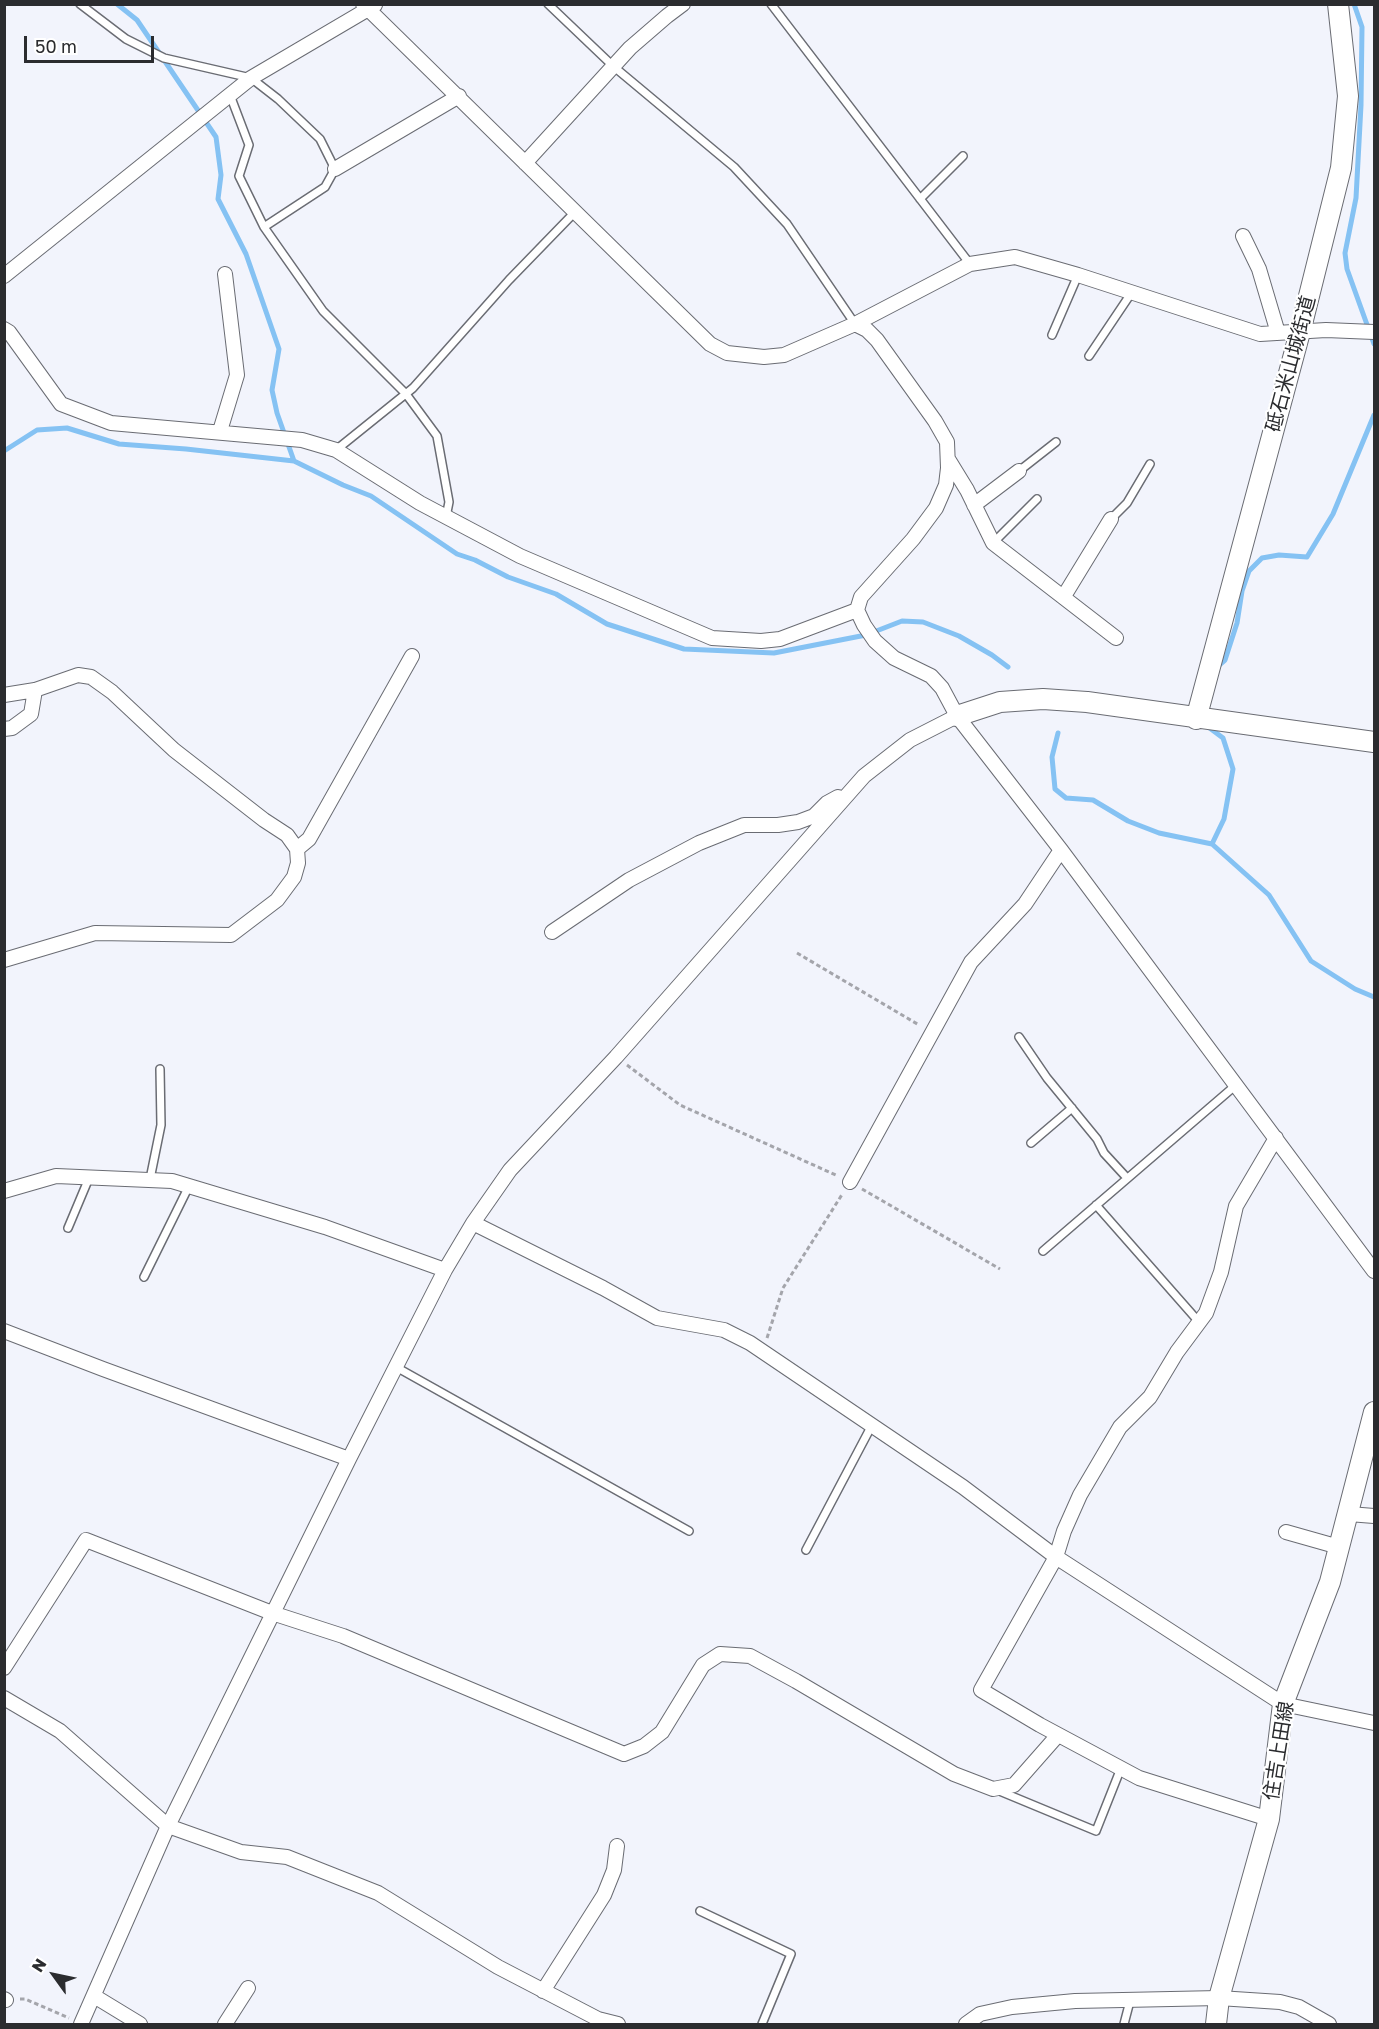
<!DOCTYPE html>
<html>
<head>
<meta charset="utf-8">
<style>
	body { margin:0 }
	#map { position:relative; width:1379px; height:2029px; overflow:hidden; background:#f2f4fc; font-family:"Golos Text",sans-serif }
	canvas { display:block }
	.frame { position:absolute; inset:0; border:6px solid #2b2c2f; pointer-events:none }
	.north { position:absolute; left:24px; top:1945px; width:60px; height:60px; -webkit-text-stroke:4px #fff; paint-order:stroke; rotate:303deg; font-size:16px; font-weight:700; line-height:24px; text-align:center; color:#2b2c2f }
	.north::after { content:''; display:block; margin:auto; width:21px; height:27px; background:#2b2c2f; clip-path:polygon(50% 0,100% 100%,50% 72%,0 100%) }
	.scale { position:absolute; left:24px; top:36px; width:130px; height:27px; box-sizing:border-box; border:3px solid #2b2c2f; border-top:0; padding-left:8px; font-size:18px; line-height:21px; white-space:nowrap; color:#2b2c2f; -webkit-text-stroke:4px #fff; paint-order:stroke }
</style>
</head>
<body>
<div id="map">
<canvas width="1379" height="2029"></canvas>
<div class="frame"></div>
<div class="north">N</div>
<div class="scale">50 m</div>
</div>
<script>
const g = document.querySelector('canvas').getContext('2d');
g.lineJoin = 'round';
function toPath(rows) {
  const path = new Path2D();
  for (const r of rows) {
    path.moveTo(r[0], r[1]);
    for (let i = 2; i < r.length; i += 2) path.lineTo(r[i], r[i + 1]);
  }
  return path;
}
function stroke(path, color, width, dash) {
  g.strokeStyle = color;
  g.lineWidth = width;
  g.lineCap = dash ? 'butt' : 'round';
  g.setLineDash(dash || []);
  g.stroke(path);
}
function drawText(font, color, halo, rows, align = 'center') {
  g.font = font + ' "Golos Text","Noto Sans JP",sans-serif';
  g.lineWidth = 4.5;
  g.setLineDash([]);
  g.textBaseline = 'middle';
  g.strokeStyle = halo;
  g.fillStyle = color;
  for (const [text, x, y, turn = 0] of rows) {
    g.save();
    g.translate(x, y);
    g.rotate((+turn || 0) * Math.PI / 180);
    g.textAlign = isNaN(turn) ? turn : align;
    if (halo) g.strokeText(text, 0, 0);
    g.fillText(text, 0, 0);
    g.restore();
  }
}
const stream = toPath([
	[117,4,137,20,216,137,221,175,218,199,246,254,279,349,272,390,277,413,294,461],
	[1354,4,1362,27,1361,105,1356,198,1345,253,1347,269,1374,344],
	[4,451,37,430,67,428,119,444,186,449,294,461,343,485,371,496,457,554,475,560,508,577,556,594,607,624,684,649,774,653,866,635,902,621,923,622,959,636,992,655,1008,667],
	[1217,667,1225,660,1237,623,1242,591,1249,571,1262,558,1279,555,1307,557,1333,514,1374,415],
	[1207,726,1223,738,1233,769,1224,819,1212,844],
	[1058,733,1052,757,1055,789,1066,798,1093,800,1128,821,1159,833,1212,844,1269,895,1311,961,1355,989,1374,997]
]);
const path = toPath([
	[797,953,919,1025],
	[627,1065,680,1105,838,1176],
	[862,1189,1000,1269],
	[767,1338,783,1288,843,1193],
	[20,1999,25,1999,69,2018]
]);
const lane = toPath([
	[80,4,126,39,164,58,251,78,278,99,320,139,335,169,325,187,264,227,239,176,249,145,230,95],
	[548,4,613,66,734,167,787,224,855,324],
	[771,4,970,264],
	[920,199,963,156],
	[264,227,323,311,406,394,437,436,449,502,446,517],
	[1052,335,1078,275],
	[1089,356,1132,292],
	[336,450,413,388,509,280,575,212],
	[1019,471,1056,442],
	[1111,519,1127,503,1150,464],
	[993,543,1037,499],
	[1019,1037,1047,1078,1097,1139,1104,1153,1127,1178],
	[1031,1143,1072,1108],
	[150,1179,161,1125,160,1069],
	[1096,1205,1199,1322],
	[68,1228,89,1178],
	[1043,1251,1236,1085],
	[144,1277,189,1186],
	[396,1367,689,1531],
	[806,1550,872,1425],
	[997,1790,1096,1831,1121,1768],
	[700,1911,791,1954,762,2024],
	[1124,2024,1130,2001]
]);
const street = toPath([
	[363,4,710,344,727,353,764,357,784,355,855,324,970,264,1015,257,1078,275,1260,334,1326,330,1374,332],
	[525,163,630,48,667,16,683,4],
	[335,169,459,96],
	[1243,236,1259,269,1278,333],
	[4,276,251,78,375,5],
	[855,324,867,330,877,340,935,421,947,442,948,468,946,485,936,508,913,539,861,597,857,610,864,625,875,641,894,658,931,676,942,688,957,716,1061,850,1374,1271],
	[4,329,9,332,61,404,111,423,302,440,336,450,420,503,520,556,712,638,761,641,780,639,857,610],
	[220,431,237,375,225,274],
	[948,459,967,490,993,543,1116,638],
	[974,505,1019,471],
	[1064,596,1111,519],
	[4,695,35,690,78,675,91,677,112,692,174,750,264,820,287,835,297,849,298,863,294,877,277,900,231,935,95,933,4,960],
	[4,729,12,728,31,714,35,690],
	[297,849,309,839,412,656],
	[552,932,629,880,699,843,744,825,778,825,798,822,814,816,827,803,838,797,843,799],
	[850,1182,971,962,1025,904,1061,850],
	[4,1191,56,1176,172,1181,325,1227,445,1270],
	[473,1223,603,1288,657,1318,724,1330,750,1343,963,1487,1056,1557,1283,1704,1374,1723],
	[4,1331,103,1369,349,1459],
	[1349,1514,1374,1516],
	[1286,1532,1339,1547],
	[4,1668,86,1540,272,1613,343,1636,624,1754,644,1746,662,1732,703,1665,720,1654,750,1656,796,1681,954,1774,993,1789,1014,1785,1058,1735],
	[4,1698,60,1731,168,1826,241,1852,287,1857,378,1893,498,1967,598,2019,618,2024],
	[1269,1819,1139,1778,1040,1725,981,1690,1056,1557,1064,1531,1080,1495,1120,1427,1150,1397,1177,1352,1206,1313,1221,1272,1236,1206,1276,1138],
	[543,1991,604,1895,614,1870,617,1846],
	[94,1996,140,2024],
	[4,1999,6,2000],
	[81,2024,168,1826,349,1459,445,1270,473,1223,510,1170,616,1057,864,776,910,740,957,716],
	[225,2024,248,1988],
	[966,2024,980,2014,1012,2007,1075,2001,1219,1998,1280,2002,1299,2007,1329,2024]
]);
const secondary = toPath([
	[957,716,1000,702,1043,699,1087,702,1374,742],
	[1196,719,1300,332,1341,168,1348,96,1338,4],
	[1216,2024,1219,1998,1269,1819,1283,1704,1330,1582,1374,1412]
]);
const streetNames = [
	["砥石米山城街道",1291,364,-75],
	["住吉上田線",1279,1751,-81]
];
stroke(stream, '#85c2f3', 5);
stroke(lane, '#6a6c73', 10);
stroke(street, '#6a6c73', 16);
stroke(secondary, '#6a6c73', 22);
stroke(path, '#a4a5ab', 3, [4.5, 3]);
stroke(lane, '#fff', 7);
stroke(street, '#fff', 14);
stroke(secondary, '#fff', 20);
drawText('20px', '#2b2c2f', '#fff', streetNames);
</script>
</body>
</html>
